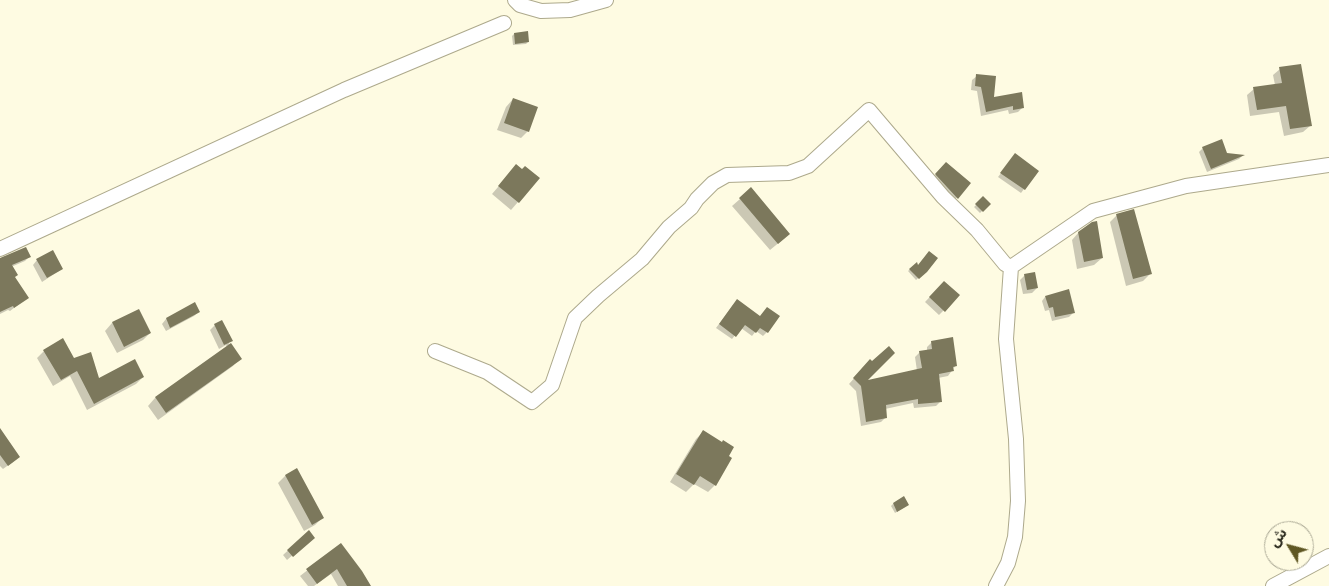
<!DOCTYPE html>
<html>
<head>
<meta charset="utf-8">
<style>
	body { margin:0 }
	#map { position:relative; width:1329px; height:586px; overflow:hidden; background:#fefbe2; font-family:Mulish,"Noto Sans Arabic",sans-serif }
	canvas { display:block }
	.north { position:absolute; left:1264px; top:521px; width:50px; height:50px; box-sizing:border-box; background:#fefbe2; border:1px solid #a9a793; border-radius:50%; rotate:307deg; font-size:14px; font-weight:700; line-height:20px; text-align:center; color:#29281c }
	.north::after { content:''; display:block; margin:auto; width:18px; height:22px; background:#5f5723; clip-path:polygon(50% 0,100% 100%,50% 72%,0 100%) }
</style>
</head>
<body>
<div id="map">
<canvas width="1329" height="586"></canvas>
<div class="north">ش</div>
</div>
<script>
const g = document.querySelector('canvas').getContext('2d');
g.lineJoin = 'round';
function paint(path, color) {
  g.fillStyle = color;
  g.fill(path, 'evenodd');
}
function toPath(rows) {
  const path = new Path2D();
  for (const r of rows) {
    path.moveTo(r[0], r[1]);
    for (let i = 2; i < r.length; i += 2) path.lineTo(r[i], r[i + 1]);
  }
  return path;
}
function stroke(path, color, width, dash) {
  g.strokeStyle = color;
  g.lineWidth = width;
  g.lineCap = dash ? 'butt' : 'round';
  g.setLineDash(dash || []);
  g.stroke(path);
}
const shadow = toPath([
	[514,34,528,42,526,44,513,45,512,36],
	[1280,69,1310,126,1303,132,1284,136,1279,112,1250,116,1247,95,1254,89,1275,85,1273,75],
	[977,76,993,99,1023,107,1018,112,1009,114,1008,110,981,116,977,91,971,90,972,80],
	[513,99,528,131,521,138,497,130,506,107],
	[1203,148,1226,154,1242,156,1239,159,1207,172,1199,152],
	[1012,159,1024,189,1021,193,998,177],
	[946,163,969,184,953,202,932,179],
	[516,166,518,202,511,210,492,194],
	[983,198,989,204,980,213,974,207],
	[740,199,781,241,770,250,732,206],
	[1117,215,1150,274,1143,281,1126,286,1110,222],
	[1079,232,1102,258,1094,265,1077,269,1072,240],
	[29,257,25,261,11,267,14,277,27,298,10,311,8,310,0,314,0,259],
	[37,260,62,269,42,282,33,265],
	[916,264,926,271,916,280,908,271],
	[1025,275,1037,288,1032,293,1023,294,1020,280],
	[944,282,958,296,939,315,925,302],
	[1045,297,1073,313,1069,317,1052,321,1049,310,1045,311,1042,301],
	[195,304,199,312,194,316,166,331,162,324,166,319],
	[733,305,759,317,767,332,763,336,756,331,752,336,741,328,732,339,716,328],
	[138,310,150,333,143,340,117,353,105,331,112,323],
	[215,325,240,358,233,366,158,420,148,406,155,398,227,347,226,345,219,349,210,330],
	[932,342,956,365,948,376,938,378,941,401,936,406,914,408,913,403,885,409,886,417,881,422,861,426,856,391,849,384,865,366,864,382,917,371,915,357,920,352,927,351,927,347],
	[44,351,74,359,98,379,143,377,136,384,87,410,70,376,53,386,37,358],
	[703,432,715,485,708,492,694,484,686,492,670,482,696,439],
	[0,442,14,461,3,469,0,466],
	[296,470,322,518,315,525,304,531,278,483,285,476],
	[893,504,905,507,895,513,891,506],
	[308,532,308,542,287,560,283,555],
	[341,544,369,586,338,586,331,574,314,586,308,586,300,576]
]);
const building = toPath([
	[528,31,529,42,515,44,514,33],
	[1301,64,1312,126,1290,129,1286,106,1257,110,1253,87,1282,83,1279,67],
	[976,74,996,76,994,97,1022,92,1024,108,1013,110,1013,106,986,112,981,87,975,86],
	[513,98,538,107,529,132,504,123],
	[1222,139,1227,153,1245,155,1211,169,1202,147],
	[1015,153,1039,171,1025,190,1000,173],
	[946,162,971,183,958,199,935,174],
	[516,164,522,169,525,166,540,178,519,203,498,186],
	[751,187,790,234,778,244,739,198],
	[983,196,991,204,983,212,975,204],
	[1134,209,1152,274,1133,279,1116,214],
	[1097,221,1103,258,1084,262,1078,232,1092,222],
	[26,247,31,257,12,265,18,275,15,277,29,298,14,308,13,306,0,312,0,258],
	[53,250,63,269,47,278,36,259],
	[929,251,938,258,927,272,919,279,909,269,917,262,918,265],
	[1035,272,1038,288,1027,290,1024,274],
	[944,281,960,295,945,312,929,297],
	[1069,289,1075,313,1055,317,1053,307,1049,308,1045,296],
	[737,299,760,316,767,307,780,316,768,333,760,328,756,333,745,325,736,337,719,324],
	[195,302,200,312,170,328,166,318],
	[139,309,151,333,124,347,112,322],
	[222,320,233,341,224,345,214,324],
	[953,337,957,366,953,367,954,371,939,374,942,402,918,404,918,399,886,405,887,418,866,422,861,386,853,378,870,359,872,361,889,346,895,353,868,380,922,368,919,351,932,349,931,341],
	[63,338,74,358,91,352,99,378,135,359,144,377,94,404,77,371,61,380,43,350],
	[231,343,242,359,166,413,155,397],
	[0,428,20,457,8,466,0,455],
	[703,430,722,442,723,440,734,447,729,456,732,458,716,486,700,476,694,485,676,474],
	[297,468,324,518,312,525,285,475],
	[904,496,909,505,897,512,893,503],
	[309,530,315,538,293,557,287,550],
	[341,543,362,571,371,586,347,586,337,569,317,584,306,569]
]);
const minor = toPath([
	[515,0,520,5,541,11,570,10,606,0],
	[0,249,344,90,504,23],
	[1011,267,1093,211,1186,186,1329,165],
	[435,351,487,372,532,402,552,385,575,318,598,296,642,259,669,227,691,208,697,199,713,183,727,175,789,173,808,166,869,110,943,197,977,230,1005,264,1011,267],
	[996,586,1008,563,1015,537,1018,501,1016,439,1006,339,1011,267],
	[1273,586,1329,556]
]);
paint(shadow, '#0003');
paint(building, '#7c785c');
stroke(minor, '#ada98c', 16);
stroke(minor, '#fff', 14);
</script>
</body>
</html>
